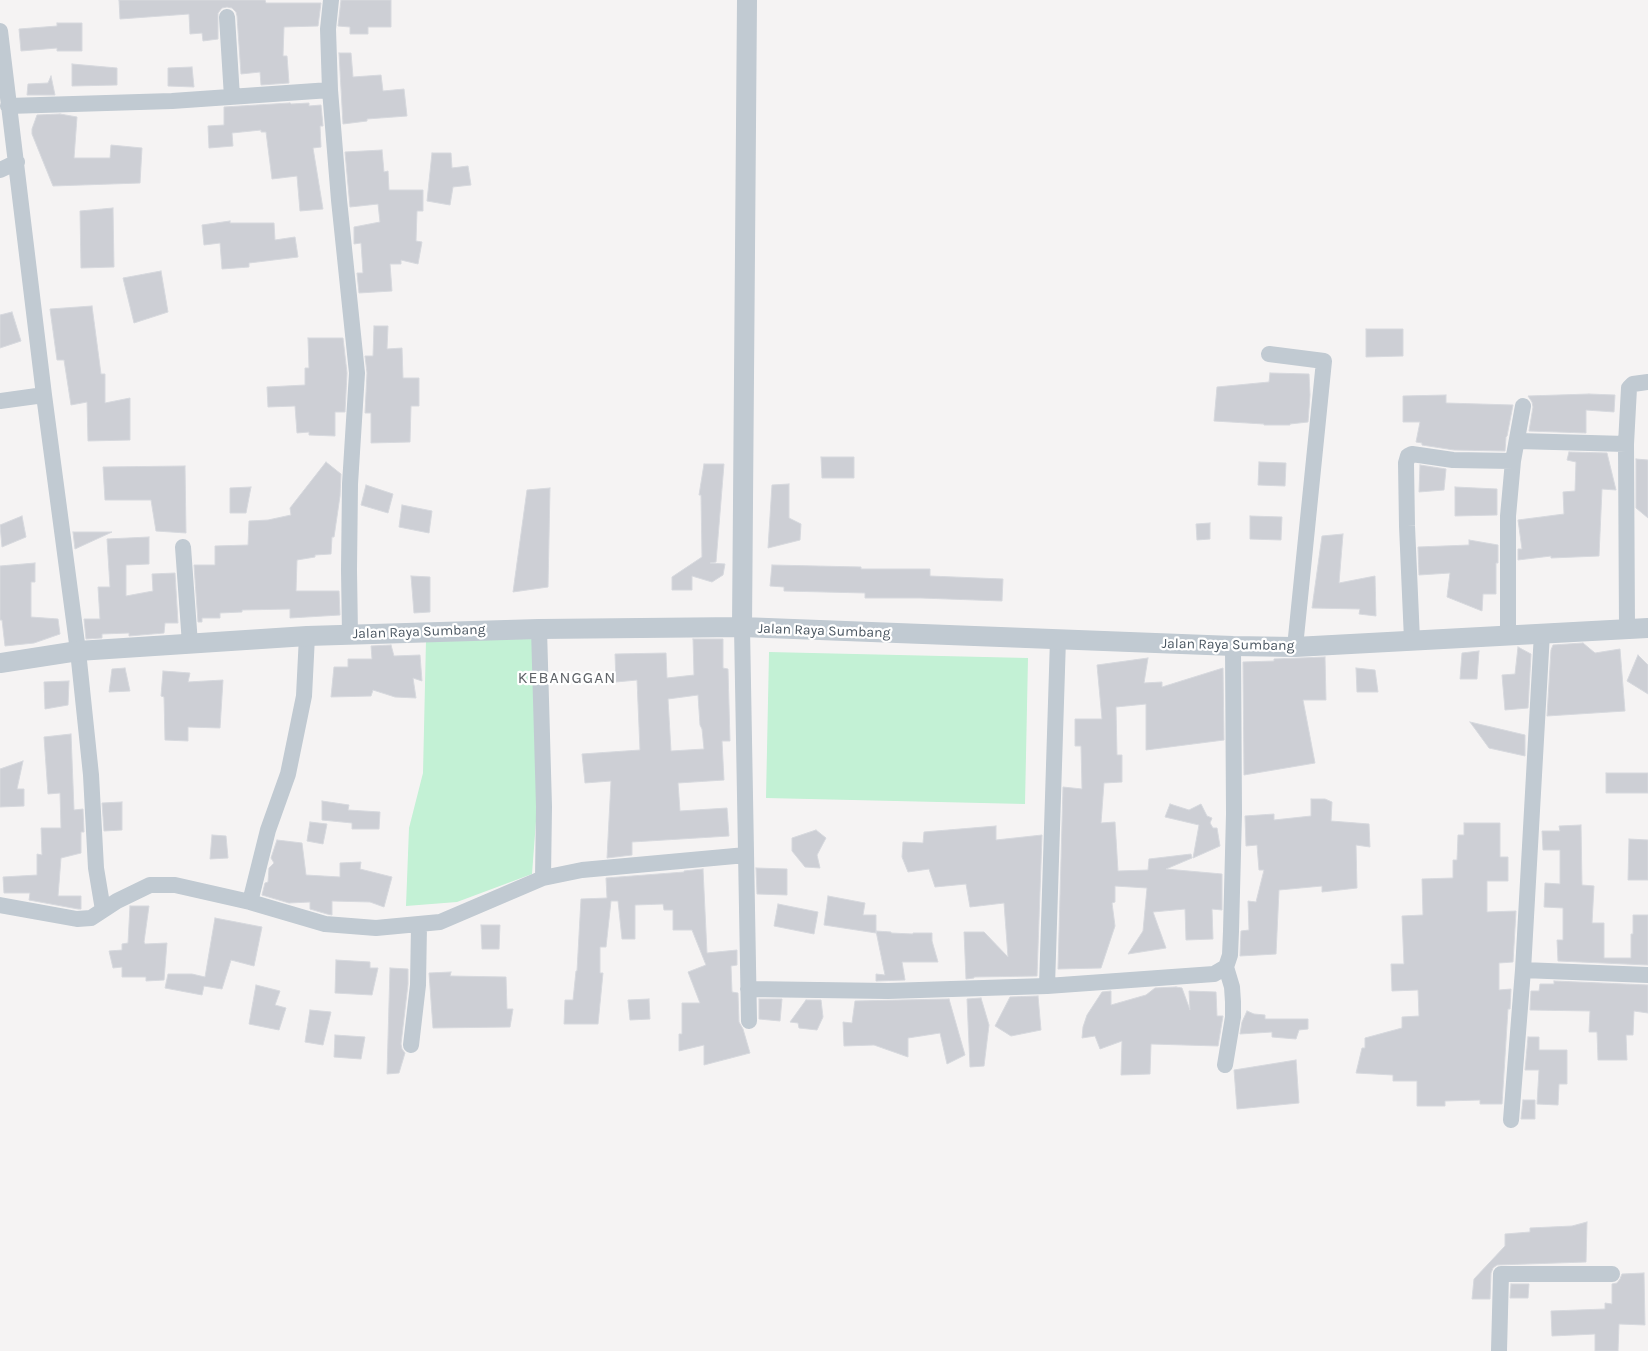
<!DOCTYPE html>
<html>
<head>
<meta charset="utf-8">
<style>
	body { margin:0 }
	canvas { display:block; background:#f5f3f3 }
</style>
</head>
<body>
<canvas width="1648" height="1351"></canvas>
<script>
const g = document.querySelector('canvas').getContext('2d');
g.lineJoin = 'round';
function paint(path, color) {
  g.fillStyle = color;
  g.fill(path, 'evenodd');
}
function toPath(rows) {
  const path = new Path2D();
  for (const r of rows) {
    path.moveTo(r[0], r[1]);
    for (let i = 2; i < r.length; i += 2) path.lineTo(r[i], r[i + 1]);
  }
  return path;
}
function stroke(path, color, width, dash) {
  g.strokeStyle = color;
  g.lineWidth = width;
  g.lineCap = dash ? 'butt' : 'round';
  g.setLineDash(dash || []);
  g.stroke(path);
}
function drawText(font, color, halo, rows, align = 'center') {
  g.font = font + ' Karla,sans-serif';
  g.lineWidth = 4.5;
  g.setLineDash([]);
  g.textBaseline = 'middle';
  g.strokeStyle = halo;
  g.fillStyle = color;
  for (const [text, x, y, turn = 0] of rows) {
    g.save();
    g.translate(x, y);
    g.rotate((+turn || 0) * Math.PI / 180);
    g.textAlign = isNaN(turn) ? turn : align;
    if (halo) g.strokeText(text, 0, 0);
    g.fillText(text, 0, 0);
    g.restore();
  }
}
const green = toPath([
	[534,639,537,808,532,874,457,902,406,906,409,828,423,773,426,640],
	[769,652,1028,658,1025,804,766,798]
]);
const building = toPath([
	[119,0,265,0,266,3,321,3,318,26,284,27,283,56,287,56,289,83,261,85,260,72,241,74,237,16,236,12,232,8,227,7,222,8,218,13,218,39,203,41,202,33,190,34,189,14,120,19,119,0],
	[341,0,391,0,391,27,368,27,368,34,350,34,350,27,338,26,341,0],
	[57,23,82,23,82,51,57,51,57,48,21,51,19,29,57,26,57,23],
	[339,53,351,53,353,77,381,75,383,91,404,89,407,116,367,119,367,121,343,124,339,53],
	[72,64,117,68,117,85,72,86,72,64],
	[192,67,194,87,168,86,168,68,192,67],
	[51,76,55,95,27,95,28,84,48,83,51,76],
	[290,103,291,104,309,103,309,106,321,105,323,126,320,126,321,147,313,148,323,209,300,211,297,176,272,179,266,132,261,132,261,130,232,133,233,146,209,148,208,126,224,125,224,107,290,103],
	[60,114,77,117,74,158,110,158,111,145,142,148,140,183,53,186,32,134,32,129,37,115,60,114],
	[382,150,384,172,388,171,389,190,423,190,423,211,417,211,416,241,422,242,418,264,401,260,401,264,390,264,392,291,359,293,357,273,363,273,361,243,354,244,354,227,380,222,378,204,350,207,345,152,382,150],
	[432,153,451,153,452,168,468,166,471,185,453,187,450,205,427,201,432,153],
	[113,208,114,267,81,268,80,211,113,208],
	[230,221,230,223,274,223,275,240,295,237,298,257,249,263,249,267,222,269,220,243,204,245,202,225,230,221],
	[161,271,168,312,134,323,123,278,161,271],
	[92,306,101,374,105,374,105,403,130,398,130,440,88,441,87,402,71,405,64,360,57,360,50,309,92,306],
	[12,312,21,341,0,348,0,315,12,312],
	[374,326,388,326,387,349,402,348,403,378,419,378,419,406,411,406,410,442,371,443,371,413,365,413,367,373,365,356,373,356,374,326],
	[1366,329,1403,329,1403,356,1366,357,1366,329],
	[308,338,343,338,347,373,345,412,335,412,335,436,309,435,309,432,297,433,295,406,268,407,267,387,305,385,305,368,309,368,308,338],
	[1270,373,1309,374,1310,395,1308,422,1290,424,1290,425,1264,425,1264,424,1214,421,1217,387,1269,382,1270,373],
	[1589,394,1615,395,1614,412,1586,410,1586,433,1529,431,1533,407,1532,402,1528,396,1589,394],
	[1446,395,1446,403,1513,405,1507,436,1506,437,1505,451,1454,450,1422,445,1422,443,1416,442,1420,422,1403,422,1403,396,1446,395],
	[1569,452,1607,453,1616,490,1602,489,1599,556,1551,558,1551,556,1518,560,1518,549,1522,549,1518,520,1564,514,1563,492,1575,491,1576,462,1567,460,1569,452],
	[821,457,854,457,854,478,822,478,821,457],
	[1636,459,1648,460,1648,518,1636,508,1636,459],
	[326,462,341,474,340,496,334,537,332,537,331,554,315,555,315,557,297,560,296,591,339,591,340,615,290,618,290,609,242,610,242,612,220,613,220,618,202,618,202,622,198,622,194,565,215,565,215,546,248,545,249,521,268,520,291,515,290,508,326,462],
	[1259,462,1286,463,1285,486,1258,485,1259,462],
	[704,464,724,464,716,562,710,563,725,564,723,575,712,582,692,576,692,590,672,590,672,577,702,557,701,495,699,495,704,464],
	[1420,465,1446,469,1444,490,1419,492,1420,465],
	[185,466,186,533,156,531,151,500,105,500,103,467,185,466],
	[789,484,789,518,801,524,800,540,768,548,772,485,789,484],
	[366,485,393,494,388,513,361,505,366,485],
	[251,487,246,513,230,513,230,488,251,487],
	[1455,487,1497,489,1497,515,1455,516,1455,487],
	[550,488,548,587,513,592,527,490,550,488],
	[402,505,432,511,429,533,399,527,402,505],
	[22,516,26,537,2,547,0,525,22,516],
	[1250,516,1282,517,1281,540,1250,539,1250,516],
	[1210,523,1210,539,1197,540,1196,524,1210,523],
	[73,532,112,532,75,549,73,532],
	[1343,534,1339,583,1375,576,1376,616,1359,614,1360,609,1312,608,1322,536,1343,534],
	[149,537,149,564,126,565,126,596,153,591,152,574,175,573,178,623,165,623,164,633,129,636,129,633,102,634,102,638,86,639,84,619,100,619,98,587,110,587,107,539,149,537],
	[1469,540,1498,545,1498,563,1496,563,1496,594,1483,594,1482,611,1447,597,1450,573,1419,575,1418,547,1469,545,1469,540],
	[35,563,35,582,31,582,31,617,58,619,60,634,34,643,5,646,2,620,0,620,0,566,35,563],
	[772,565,861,567,861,569,930,569,930,576,1003,579,1002,601,921,598,865,598,865,593,784,591,784,587,770,586,772,565],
	[411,576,430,577,430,612,414,613,411,576],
	[693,639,723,639,723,668,728,669,730,741,722,741,724,780,678,783,680,811,727,808,729,836,632,842,632,855,607,858,611,781,585,783,582,754,640,750,637,680,616,682,615,654,666,653,667,678,694,675,693,639],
	[698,695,700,725,702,729,704,749,671,751,668,699,698,695],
	[1583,643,1595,653,1620,649,1625,711,1547,716,1551,650,1553,645,1583,643],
	[391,645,394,656,420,655,422,681,413,678,416,698,395,697,373,690,371,696,331,697,334,667,348,667,348,659,372,659,371,646,391,645],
	[1518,647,1531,654,1528,708,1505,710,1502,675,1515,674,1518,647],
	[1479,651,1477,679,1460,679,1462,653,1479,651],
	[1638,655,1648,665,1648,694,1627,681,1638,655],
	[1325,657,1326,700,1303,700,1315,763,1244,775,1243,662,1274,661,1274,659,1325,657],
	[1148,658,1144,683,1162,682,1162,687,1223,668,1224,740,1146,750,1146,704,1116,707,1117,755,1122,755,1122,782,1104,783,1101,823,1115,822,1118,871,1148,870,1149,859,1191,854,1192,858,1166,869,1222,874,1222,910,1212,909,1213,939,1186,940,1185,909,1153,912,1166,948,1128,954,1143,931,1147,888,1115,886,1115,902,1112,903,1115,926,1101,968,1058,969,1063,787,1082,789,1081,746,1075,746,1075,719,1102,719,1097,665,1148,658],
	[125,668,130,691,109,692,112,669,125,668],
	[1356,668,1375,670,1378,692,1357,692,1356,668],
	[163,671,190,673,188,682,223,680,220,728,188,727,188,741,165,740,164,697,161,696,163,671],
	[69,681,68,705,45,709,44,682,69,681],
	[1470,722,1525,735,1525,756,1489,748,1470,722],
	[71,734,74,810,83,809,84,832,81,832,81,853,61,858,58,896,81,896,81,909,78,909,29,900,30,893,4,893,3,877,37,875,37,854,42,855,41,828,61,828,60,793,48,794,44,737,71,734],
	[23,761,17,789,24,789,24,806,0,807,0,769,23,761],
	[1606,773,1648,773,1648,793,1606,793,1606,773],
	[1311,799,1325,799,1332,802,1331,821,1369,824,1370,847,1356,845,1357,888,1322,892,1322,886,1279,890,1276,954,1240,956,1241,931,1249,930,1248,901,1256,902,1264,870,1259,870,1257,845,1246,846,1245,816,1274,814,1274,820,1311,816,1311,799],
	[322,801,349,805,348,810,380,812,379,829,352,829,352,823,322,820,322,801],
	[122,802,122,830,104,831,102,803,122,802],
	[1170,804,1189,810,1201,804,1207,816,1212,818,1210,823,1213,828,1217,828,1220,846,1193,858,1199,825,1165,817,1170,804],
	[310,822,327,824,323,844,307,841,310,822],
	[1464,823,1500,823,1500,857,1508,857,1508,881,1487,881,1487,912,1516,911,1513,962,1499,963,1499,990,1511,989,1510,1009,1508,1009,1502,1104,1480,1104,1480,1100,1445,1101,1445,1106,1417,1106,1417,1081,1393,1081,1393,1075,1356,1073,1362,1048,1365,1048,1365,1038,1402,1028,1402,1017,1419,1016,1418,990,1392,991,1391,964,1404,964,1402,916,1423,915,1422,879,1453,878,1453,860,1457,860,1458,835,1464,835,1464,823],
	[1581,825,1582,885,1594,886,1592,923,1604,923,1604,958,1631,958,1631,934,1633,934,1633,915,1648,915,1648,965,1558,961,1557,940,1563,940,1563,908,1544,907,1545,883,1560,884,1560,850,1543,850,1542,831,1560,831,1559,826,1581,825],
	[996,826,996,840,1042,835,1037,976,974,977,974,978,966,979,964,932,984,932,1008,957,1004,903,970,907,966,884,935,887,929,869,908,872,902,857,903,842,923,843,924,832,996,826],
	[816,830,826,838,817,855,820,868,805,867,792,851,792,838,816,830],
	[212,835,226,836,228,858,210,859,212,835],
	[1629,839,1648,840,1648,880,1628,880,1629,839],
	[277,840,302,843,306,875,340,877,340,863,361,862,360,869,392,877,384,907,370,902,332,901,332,915,327,914,310,909,310,902,289,903,262,895,265,883,268,882,269,868,274,863,271,858,277,840],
	[756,868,787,869,787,895,757,894,756,868],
	[703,869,707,953,737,950,737,965,731,966,732,992,738,993,739,1022,743,1029,750,1053,704,1065,704,1045,679,1051,679,1034,682,1034,682,1003,700,1003,688,972,706,965,692,930,673,930,673,910,664,910,663,904,635,905,635,939,622,939,618,901,611,901,606,947,600,947,600,973,603,973,598,1024,564,1024,565,1000,573,1000,576,971,577,971,581,899,607,898,606,878,684,872,684,871,703,869],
	[828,896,865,903,863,915,876,915,876,933,824,925,828,896],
	[778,904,818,912,814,934,774,926,778,904],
	[130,906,149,906,144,942,145,944,167,943,164,980,146,981,146,977,122,977,122,967,113,968,109,951,122,950,122,944,128,943,130,906],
	[215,918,262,927,254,966,231,960,222,989,204,986,202,995,165,988,168,974,192,974,205,977,215,918],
	[481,925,500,925,499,949,482,949,481,925],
	[876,931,891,932,891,933,913,934,913,933,932,933,932,941,938,962,902,962,905,980,876,981,876,974,885,975,876,931],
	[336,960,370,962,370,968,378,968,372,995,335,993,336,960],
	[390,968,408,969,408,984,401,1044,402,1049,405,1053,399,1073,387,1074,390,968],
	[451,972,450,976,506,977,507,1009,513,1009,510,1027,433,1028,429,973,451,972],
	[1554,981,1648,985,1648,1013,1634,1011,1633,1035,1626,1035,1627,1060,1598,1060,1597,1032,1589,1032,1590,1011,1530,1010,1531,991,1539,991,1540,984,1554,984,1554,981],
	[256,985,280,991,275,1005,286,1008,279,1030,249,1024,256,985],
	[1176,987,1182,988,1190,1010,1189,991,1216,992,1217,1016,1223,1016,1218,1046,1151,1044,1150,1074,1121,1075,1122,1041,1100,1049,1095,1036,1082,1038,1083,1027,1087,1015,1102,992,1111,991,1111,1005,1146,995,1155,988,1176,987],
	[1038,996,1041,1030,1011,1036,995,1026,1010,997,1038,996],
	[981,998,989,1025,984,1066,970,1067,967,999,981,998],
	[649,999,650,1019,630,1020,628,1000,649,999],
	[759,999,782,999,780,1021,759,1019,759,999],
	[949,999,965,1055,947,1064,940,1033,908,1038,908,1057,874,1045,844,1046,843,1022,852,1023,855,1001,949,999],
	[806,1000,821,1000,823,1017,817,1030,799,1028,798,1023,790,1022,806,1000],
	[310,1010,331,1012,323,1045,305,1042,310,1010],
	[1247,1011,1254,1014,1265,1015,1265,1019,1308,1019,1308,1029,1299,1030,1296,1039,1272,1037,1272,1032,1240,1034,1242,1022,1247,1011],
	[335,1035,365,1037,361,1059,334,1057,335,1035],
	[1528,1037,1539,1037,1539,1050,1567,1050,1567,1084,1559,1084,1558,1105,1537,1104,1539,1070,1525,1070,1528,1037],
	[1296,1060,1299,1103,1237,1109,1234,1070,1296,1060],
	[1523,1100,1535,1100,1535,1119,1521,1119,1523,1100],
	[1587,1222,1586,1262,1497,1265,1493,1268,1491,1273,1490,1299,1472,1299,1474,1279,1505,1246,1505,1234,1530,1232,1530,1228,1572,1226,1587,1222],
	[1644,1273,1645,1325,1619,1324,1618,1351,1595,1351,1595,1334,1552,1336,1551,1311,1605,1309,1605,1303,1612,1304,1612,1284,1617,1283,1620,1279,1622,1274,1644,1273],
	[1511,1284,1529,1284,1528,1298,1510,1298,1511,1284]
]);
const minor = toPath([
	[331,0,328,29,330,90,339,200,357,373,350,484,349,570,350,635],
	[227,17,232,97],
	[0,31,44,395,78,651,91,775,96,868,103,910],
	[8,106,172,101,330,90],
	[0,170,17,162],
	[1269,354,1324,361,1295,647],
	[0,401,44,395],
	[1518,441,1626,444],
	[183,547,190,644],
	[742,627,749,1021],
	[539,629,544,807,543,878],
	[1627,629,1626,444,1629,388,1633,384,1648,382],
	[1508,635,1508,516,1513,461,1523,406],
	[1412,640,1407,526,1406,463,1408,456,1412,454,1453,460,1513,461],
	[250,902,268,830,288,774,304,696,307,636],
	[0,905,77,919,91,918,117,901,150,885,175,885,250,902,325,924,376,928,440,922,543,878,582,870,746,855],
	[1523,970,1648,975],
	[1047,986,1058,639],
	[748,989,888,991,1047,986,1214,974,1226,967],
	[411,1045,418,985,419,925],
	[1225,1065,1233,1017,1233,1002,1232,987,1226,967,1230,955,1231,931,1234,814,1233,646],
	[1511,1120,1523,970,1542,633],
	[1499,1351,1501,1274,1612,1274]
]);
const tertiary = toPath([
	[742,627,747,0],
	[0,663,78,651,307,636,539,629,742,627,1233,646,1295,647,1648,628]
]);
const streetNames = [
	["Jalan Raya Sumbang",824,631,2],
	["Jalan Raya Sumbang",419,632,-2],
	["Jalan Raya Sumbang",1228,645,1]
];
const quarterNames = [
	["KEBANGGAN",567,678]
];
paint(green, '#c3f1d5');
paint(building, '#cdcfd5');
stroke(building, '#d7d9de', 1);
stroke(minor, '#c1cad2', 16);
stroke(tertiary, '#c1cad2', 20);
drawText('14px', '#4a5661', '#fff', streetNames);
g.letterSpacing = '1px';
drawText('16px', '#5f6368', '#fff', quarterNames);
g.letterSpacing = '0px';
</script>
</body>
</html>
